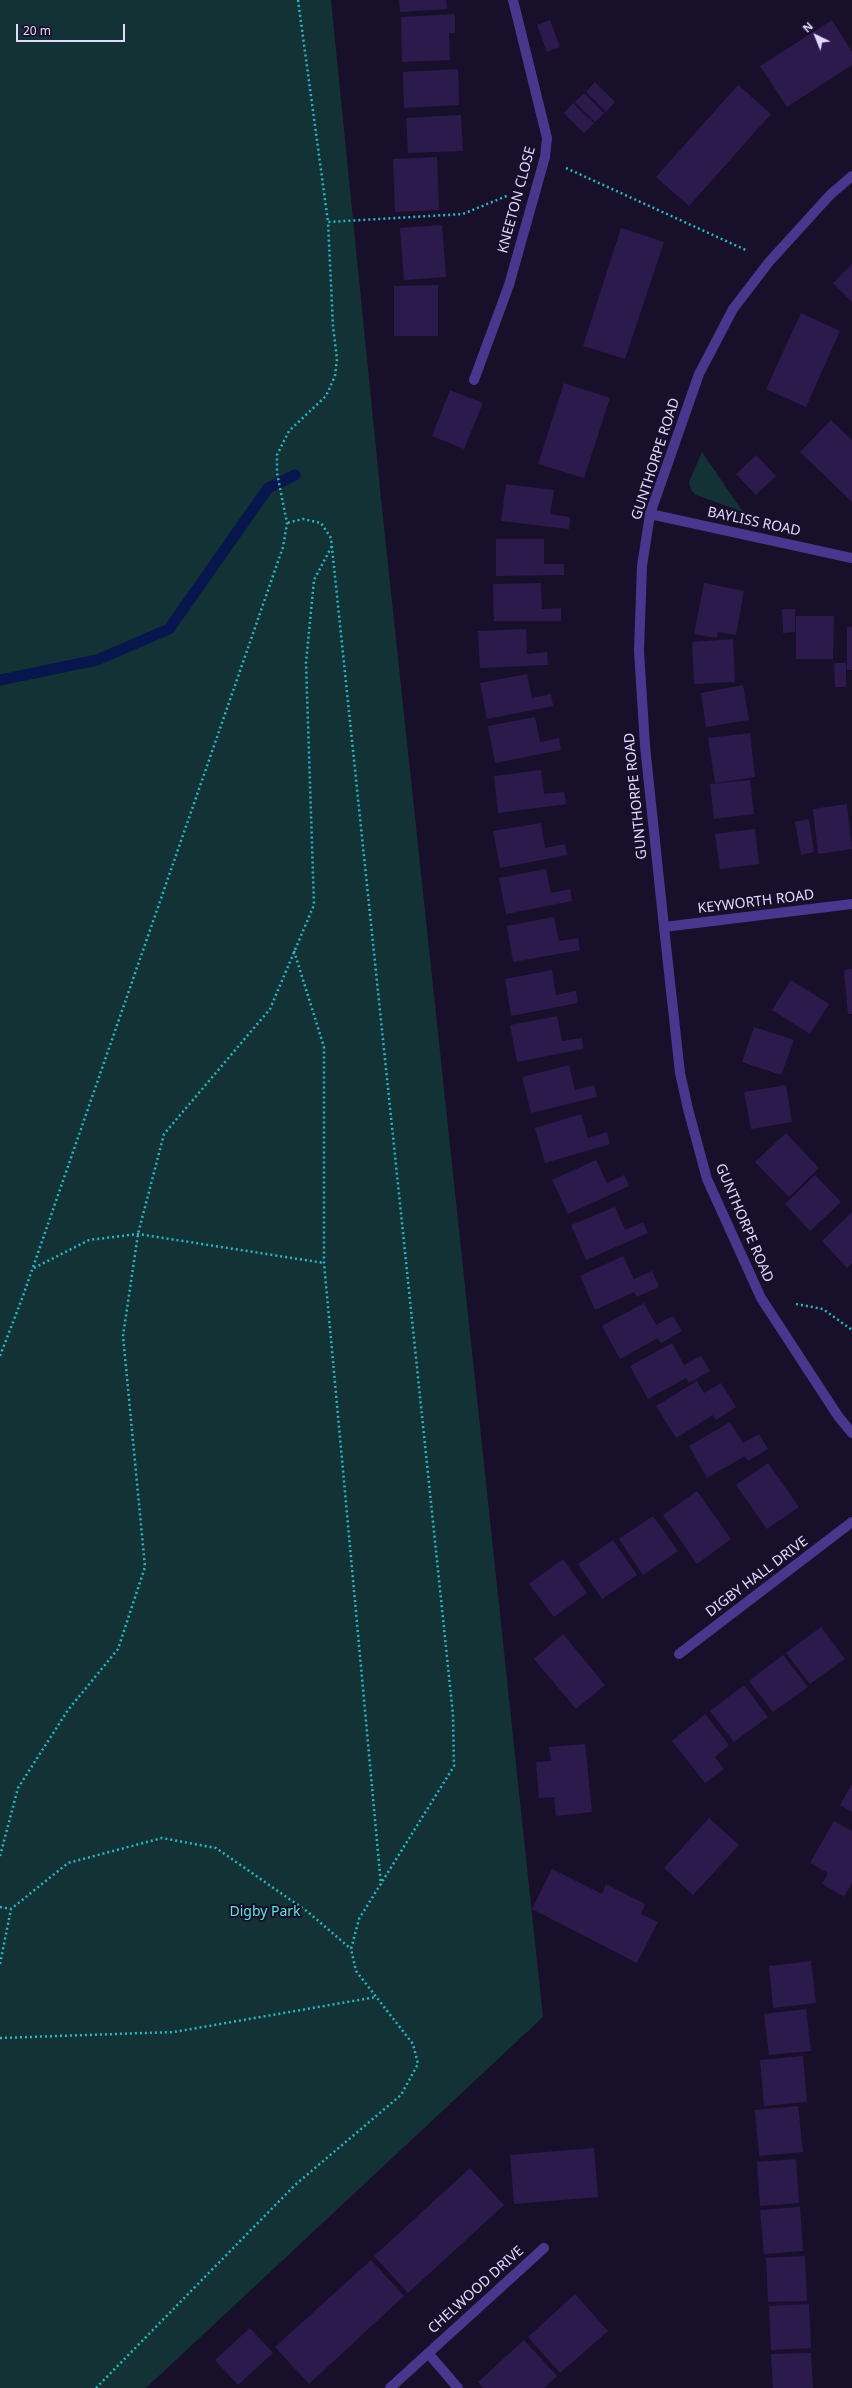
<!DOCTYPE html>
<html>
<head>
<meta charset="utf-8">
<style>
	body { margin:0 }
	#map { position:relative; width:852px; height:2388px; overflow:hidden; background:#180f2b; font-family:"Noto Sans",sans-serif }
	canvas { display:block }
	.north { position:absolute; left:796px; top:16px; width:40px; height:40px; -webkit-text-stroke:3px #180f2b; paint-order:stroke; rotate:317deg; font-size:11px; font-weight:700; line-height:16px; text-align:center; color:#e3d9ff }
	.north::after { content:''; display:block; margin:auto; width:14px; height:18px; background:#e3d9ff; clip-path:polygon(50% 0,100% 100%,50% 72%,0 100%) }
	.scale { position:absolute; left:16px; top:24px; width:109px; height:18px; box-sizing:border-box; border:2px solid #e3d9ff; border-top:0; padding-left:5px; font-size:12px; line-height:14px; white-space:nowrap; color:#e3d9ff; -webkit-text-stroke:3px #180f2b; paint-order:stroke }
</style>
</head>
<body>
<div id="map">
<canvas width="852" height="2388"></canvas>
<div class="north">N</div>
<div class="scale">20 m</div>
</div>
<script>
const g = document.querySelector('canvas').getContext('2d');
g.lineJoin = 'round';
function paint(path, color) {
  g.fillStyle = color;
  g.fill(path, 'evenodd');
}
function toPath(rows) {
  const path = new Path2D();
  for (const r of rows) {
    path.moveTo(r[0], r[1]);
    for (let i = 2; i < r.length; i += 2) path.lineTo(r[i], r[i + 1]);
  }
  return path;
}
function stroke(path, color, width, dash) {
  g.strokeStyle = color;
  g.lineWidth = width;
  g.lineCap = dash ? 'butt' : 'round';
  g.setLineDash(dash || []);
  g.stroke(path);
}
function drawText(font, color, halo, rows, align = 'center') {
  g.font = font + ' "Noto Sans",sans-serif';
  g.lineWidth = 4;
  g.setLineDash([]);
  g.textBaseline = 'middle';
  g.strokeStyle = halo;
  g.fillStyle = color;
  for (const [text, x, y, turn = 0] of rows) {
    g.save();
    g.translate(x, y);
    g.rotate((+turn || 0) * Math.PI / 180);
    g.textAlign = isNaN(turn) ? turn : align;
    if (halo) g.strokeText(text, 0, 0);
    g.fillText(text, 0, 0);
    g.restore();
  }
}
const green = toPath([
	[0,0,331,0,382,508,543,2017,146,2388,0,2388],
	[702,452,743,512,696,495,691,490,689,482]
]);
const stream = toPath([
	[0,680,97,660,169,629,268,488,295,475]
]);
const building = toPath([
	[399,0,446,0,447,9,400,12],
	[455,14,455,33,449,33,450,60,402,62,401,17],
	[550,20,560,47,547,52,537,25],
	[832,20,852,52,852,65,787,107,760,66],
	[458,69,459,105,404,108,403,72],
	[595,82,615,102,606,112,586,92],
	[738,85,771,114,689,206,656,177],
	[584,93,604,113,595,122,575,102],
	[573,103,594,123,584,133,564,113],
	[461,115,463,151,408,153,406,118],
	[437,157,439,210,395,212,393,159],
	[442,225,446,277,404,280,400,228],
	[621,228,664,242,625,359,583,346],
	[852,264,852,302,833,283],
	[438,285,438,336,394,336,394,286],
	[801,313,840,331,806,407,766,389],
	[564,383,610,398,584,478,538,464],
	[450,390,483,403,464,449,432,436],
	[831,420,852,440,852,502,800,452],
	[756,455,776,476,756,495,736,474],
	[506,484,554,490,550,514,570,517,569,529,501,521],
	[496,539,544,539,544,564,564,564,564,575,496,576],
	[541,583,542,609,561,608,561,621,494,621,493,584],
	[704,583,744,591,736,635,718,632,717,638,694,634],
	[782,609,795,609,795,632,783,633],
	[796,616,834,616,833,659,796,659],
	[847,627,852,627,852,670,847,670],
	[526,629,527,654,547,652,548,665,480,668,478,631],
	[733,639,735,682,694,684,692,642],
	[834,663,846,663,846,687,835,687],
	[527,674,532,698,551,694,553,706,487,719,480,683],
	[743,685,749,720,706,727,701,693],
	[535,717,540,742,559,738,561,750,495,763,488,726],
	[750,733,755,777,715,783,708,738],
	[541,770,544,794,564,792,566,804,498,813,494,776],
	[750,780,754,814,714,819,710,784],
	[847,804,852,849,818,854,813,809],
	[809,819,814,852,801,855,795,822],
	[541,823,545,848,565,844,567,855,500,868,493,831],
	[755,829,759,864,720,869,715,834],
	[546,869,551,893,570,889,572,901,506,914,499,878],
	[554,917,559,941,578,938,580,950,513,962,507,926],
	[852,969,852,1014,848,1014,844,970],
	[552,970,556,995,576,991,578,1003,511,1016,505,979],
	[791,980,829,1004,810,1034,772,1010],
	[557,1016,562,1041,582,1038,583,1049,517,1062,510,1025],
	[754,1027,794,1040,781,1075,742,1062],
	[569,1065,575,1090,594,1085,597,1097,531,1113,522,1077],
	[786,1085,792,1122,751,1129,744,1092],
	[581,1114,588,1138,607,1132,610,1144,545,1163,535,1128],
	[786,1133,819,1168,789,1197,755,1162],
	[596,1160,607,1183,624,1175,629,1186,568,1214,552,1180],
	[815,1175,841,1202,810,1231,785,1204],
	[615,1207,625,1230,643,1222,648,1233,586,1260,571,1225],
	[852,1212,852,1263,847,1268,822,1241],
	[623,1256,634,1279,652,1271,659,1287,637,1297,634,1292,595,1310,580,1276],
	[644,1303,656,1325,673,1316,682,1331,661,1343,658,1338,620,1359,602,1326],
	[672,1343,684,1365,701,1356,710,1371,689,1383,686,1378,648,1399,630,1366],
	[697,1381,704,1393,721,1383,736,1407,716,1420,713,1415,676,1438,656,1406],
	[730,1422,743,1443,759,1434,768,1449,748,1461,745,1456,707,1478,689,1446],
	[768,1463,799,1507,767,1529,736,1485],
	[697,1491,731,1539,697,1564,663,1515],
	[653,1516,678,1551,643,1575,619,1539],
	[613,1540,637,1575,602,1599,578,1564],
	[563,1559,587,1593,554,1617,529,1584],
	[821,1627,845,1659,810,1684,786,1653],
	[563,1634,605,1685,576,1709,534,1659],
	[783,1655,808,1687,773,1712,749,1681],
	[744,1685,768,1717,734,1742,710,1711],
	[705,1714,729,1745,715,1757,724,1769,705,1783,672,1741],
	[585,1744,592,1812,556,1816,554,1797,539,1798,536,1762,551,1761,549,1747],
	[852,1784,852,1812,840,1805],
	[709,1818,739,1845,693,1895,664,1868],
	[834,1821,852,1831,852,1883,844,1897,822,1884,828,1873,810,1863],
	[552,1869,602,1894,606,1884,645,1904,641,1914,658,1922,637,1963,532,1909],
	[811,1961,816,2003,773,2008,769,1966],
	[806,2009,811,2051,769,2055,764,2014],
	[803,2056,807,2102,764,2106,760,2060],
	[798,2106,803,2152,759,2156,755,2110],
	[594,2148,598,2197,514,2204,510,2155],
	[796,2159,799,2203,760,2206,757,2162],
	[470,2168,504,2205,408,2293,374,2256],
	[800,2207,803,2251,764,2254,760,2210],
	[805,2256,807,2301,768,2302,766,2258],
	[371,2260,404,2296,309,2384,275,2347],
	[575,2294,608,2331,560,2373,528,2337],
	[809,2304,811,2348,771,2350,769,2306],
	[250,2328,273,2353,238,2385,215,2360],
	[524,2340,557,2376,544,2388,483,2388,478,2382],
	[811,2353,813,2388,773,2388,771,2354]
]);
const path = toPath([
	[298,0,328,222],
	[566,168,748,251],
	[294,951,324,1047,324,1263,381,1885],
	[34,1268,89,1240,138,1234,324,1263],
	[796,1304,823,1309,852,1330],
	[0,1356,23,1296,283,547,287,523,277,473,277,455,289,431,326,396,335,376,337,359,333,326,328,222,463,214,509,195],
	[0,1856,18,1788,68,1710,118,1649,145,1567,123,1336,138,1234,164,1134,270,1009,314,905,306,663,314,580,332,546],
	[0,1907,11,1909],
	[0,1964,11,1909,68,1863,162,1838,216,1848,308,1912,351,1949],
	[0,2038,174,2032,376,1997],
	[96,2388,295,2185,401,2095,418,2064,413,2044,356,1971,351,1949,359,1919,454,1766,453,1715,331,538,321,523,303,519,287,523]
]);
const street = toPath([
	[852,176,830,195,769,262,733,309,699,374,650,514,642,566,639,651,645,746,664,927,680,1073,688,1109,707,1179,761,1298,838,1416,852,1433],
	[474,380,509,285,545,157,547,138,513,0],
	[650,514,852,558],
	[664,927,852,904],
	[679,1654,852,1522],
	[428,2353,458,2388],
	[390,2388,544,2248]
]);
const streetNames = [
	["KNEETON CLOSE",517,200,-75],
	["GUNTHORPE ROAD",656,459,-72],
	["BAYLISS ROAD",754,522,12],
	["GUNTHORPE ROAD",636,796,-96],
	["KEYWORTH ROAD",756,902,-7],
	["GUNTHORPE ROAD",744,1223,67],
	["DIGBY HALL DRIVE",757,1577,-37],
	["CHELWOOD DRIVE",476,2290,-42]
];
const parkNames = [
	["Digby Park",265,1912]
];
paint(green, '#123235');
stroke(stream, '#07164c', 11);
paint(building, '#2c1a4d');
stroke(path, '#28b7c4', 2.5, [2, 3]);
stroke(street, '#47378d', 10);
drawText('14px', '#e3d9ff', '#180f2b', streetNames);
drawText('14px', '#5ce8d9', '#180f2b', parkNames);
</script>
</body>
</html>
